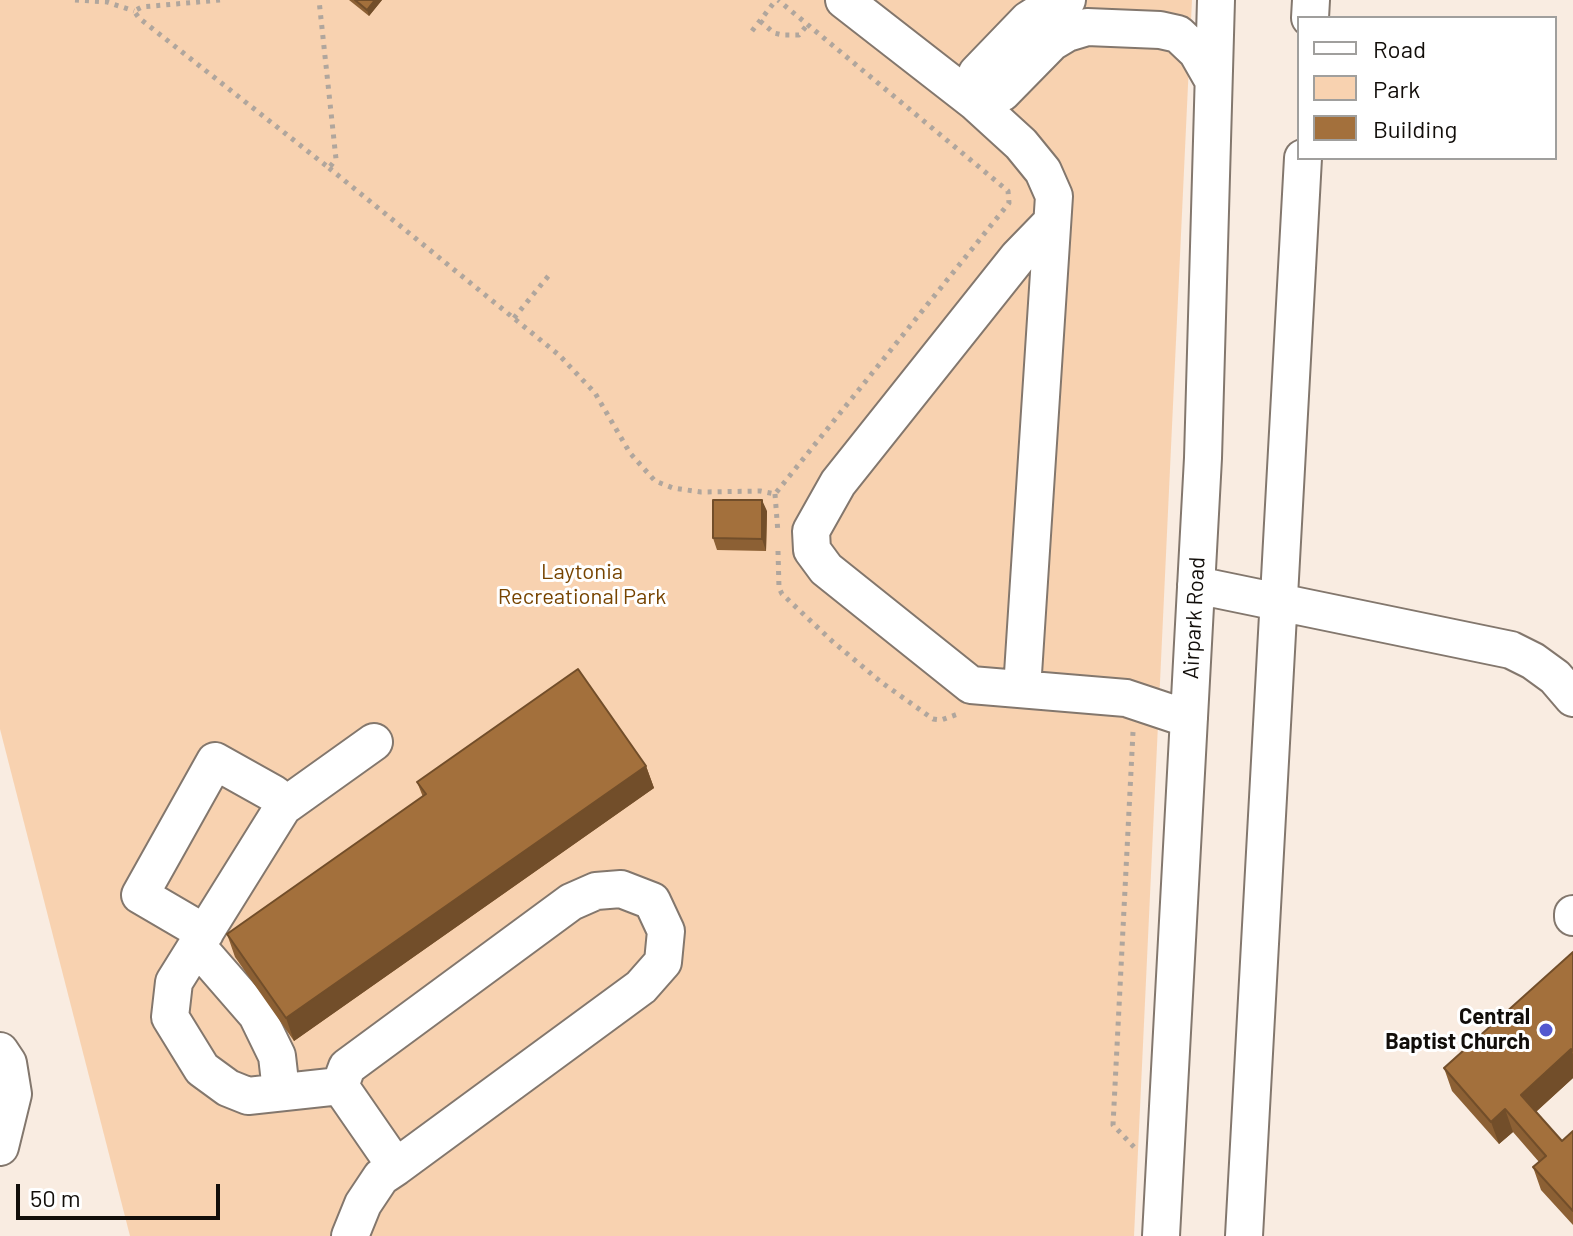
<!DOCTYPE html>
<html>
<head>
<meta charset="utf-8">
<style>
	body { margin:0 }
	#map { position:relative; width:1573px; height:1236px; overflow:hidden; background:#f9ece1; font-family:Barlow,sans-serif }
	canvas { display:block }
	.legend { position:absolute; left:1297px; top:16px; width:260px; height:144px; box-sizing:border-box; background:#fff; border:2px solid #a09f9d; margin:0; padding:10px 14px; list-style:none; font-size:24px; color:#120e0a }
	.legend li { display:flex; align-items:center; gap:16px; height:40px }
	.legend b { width:40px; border:2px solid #a09f9d }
	.scale { position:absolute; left:16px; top:1184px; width:204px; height:36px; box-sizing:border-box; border:4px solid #120e0a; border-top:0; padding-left:10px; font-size:24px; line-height:28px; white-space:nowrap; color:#120e0a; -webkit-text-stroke:6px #fff; paint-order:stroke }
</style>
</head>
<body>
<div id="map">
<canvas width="1573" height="1236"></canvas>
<ul class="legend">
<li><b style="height:10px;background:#fff"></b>Road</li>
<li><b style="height:22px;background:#f8d2b0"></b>Park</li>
<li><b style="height:22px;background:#a3703c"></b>Building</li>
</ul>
<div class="scale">50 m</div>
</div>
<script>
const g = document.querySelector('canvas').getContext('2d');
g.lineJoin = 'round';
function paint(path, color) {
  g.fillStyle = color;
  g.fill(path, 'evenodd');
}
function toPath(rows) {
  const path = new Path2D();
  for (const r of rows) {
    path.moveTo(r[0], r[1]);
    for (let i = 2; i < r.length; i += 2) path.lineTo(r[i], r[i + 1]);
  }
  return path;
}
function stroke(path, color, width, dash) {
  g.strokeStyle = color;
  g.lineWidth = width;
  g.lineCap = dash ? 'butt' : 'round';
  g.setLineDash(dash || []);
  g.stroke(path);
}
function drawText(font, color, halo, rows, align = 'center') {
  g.font = font + ' Barlow,sans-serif';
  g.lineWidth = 6;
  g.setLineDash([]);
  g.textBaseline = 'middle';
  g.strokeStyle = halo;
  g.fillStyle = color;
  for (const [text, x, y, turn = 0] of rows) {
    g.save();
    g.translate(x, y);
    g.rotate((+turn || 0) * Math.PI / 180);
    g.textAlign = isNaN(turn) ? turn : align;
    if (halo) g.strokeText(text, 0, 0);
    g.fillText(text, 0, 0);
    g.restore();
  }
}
const green = toPath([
	[0,0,1192,0,1134,1236,130,1236,0,729]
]);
const path = toPath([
	[75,0,107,2,134,11],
	[220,0,142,7,134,11,139,18,329,168,336,159,319,0],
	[760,21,774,33,783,35,799,35,808,24],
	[752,31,776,0],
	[329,168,559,355,595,393,630,453,655,481,673,488,701,492,760,491,775,494,1009,203,1008,191,778,0],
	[514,318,550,274],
	[775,494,778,533],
	[778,551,779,588,782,594,832,641,881,682,933,719,941,720,958,714],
	[1133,732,1113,1125,1134,1147]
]);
const minor = toPath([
	[844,0,975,102,1021,144,1043,171,1054,196,1022,689],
	[1067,0,1050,6,1028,20,977,73,975,102,1002,93,1052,42,1067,33,1087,27,1160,30,1178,34,1197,52,1213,80],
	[1310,18,1311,0],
	[1052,222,1018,257,838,483,811,531,812,550,826,569,971,685,1126,698,1189,719],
	[1196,585,1511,650,1533,661,1555,677,1573,698],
	[1573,914,1573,917],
	[205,933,140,895,215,761,274,794,283,807],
	[197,946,257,1015,277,1056,281,1091],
	[0,1051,8,1063,13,1094,0,1147],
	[340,1086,248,1096,228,1088,202,1069,170,1017,174,982,283,807,374,742],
	[350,1236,363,1204,381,1177,396,1167,641,987,663,962,666,931,652,901,621,889,596,891,571,902,347,1067,340,1086,396,1167],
	[1161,1236,1203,458,1216,0],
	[1244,1236,1303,158]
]);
const wall = toPath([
	[349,0,382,0,369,16],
	[767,511,766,551,717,550,713,538],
	[646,766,654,788,294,1041,235,957,227,934,423,797,417,782],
	[1573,952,1573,1078,1536,1112,1562,1141,1573,1131,1573,1225,1541,1190,1533,1167,1539,1162,1513,1132,1499,1144,1452,1091,1444,1068]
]);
const shadedWall = toPath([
	[375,0,382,0,369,16,367,10],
	[762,500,767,511,766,551,762,539],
	[646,766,654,788,294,1041,286,1018],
	[1571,1049,1573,1054,1573,1078,1529,1118,1521,1095],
	[1505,1109,1513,1132,1499,1144,1491,1122]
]);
const building = toPath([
	[355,0,375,0,367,10,355,0],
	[713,500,762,500,762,539,713,538,713,500],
	[578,669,646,766,286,1018,227,934,426,794,417,782,578,669],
	[1573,952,1573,1051,1571,1049,1521,1095,1562,1141,1573,1131,1573,1211,1533,1167,1546,1156,1505,1109,1491,1122,1444,1068,1573,952]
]);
const markers = [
	[1546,1030,8,"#5358cf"]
];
const parkNames = [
	["Laytonia",582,572],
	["Recreational Park",582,597]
];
const streetNames = [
	["Airpark Road",1194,618,-87]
];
const poiNames = [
	["Central",1530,1017],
	["Baptist Church",1530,1042]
];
paint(green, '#f8d2b0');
stroke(minor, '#83776d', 40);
stroke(path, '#b0a69d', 5, [4, 6]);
stroke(minor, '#fff', 36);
paint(wall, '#8c6034');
paint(shadedWall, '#724e2a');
paint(building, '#a3703c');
stroke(building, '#724e2a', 2);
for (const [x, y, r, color] of markers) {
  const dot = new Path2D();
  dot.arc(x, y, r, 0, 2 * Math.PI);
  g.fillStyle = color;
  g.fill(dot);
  stroke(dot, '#fff', 3);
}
drawText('22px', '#740', '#fff', parkNames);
drawText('22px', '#120e0a', '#fff', streetNames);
drawText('bold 22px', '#120e0a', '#fff', poiNames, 'right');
</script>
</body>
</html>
